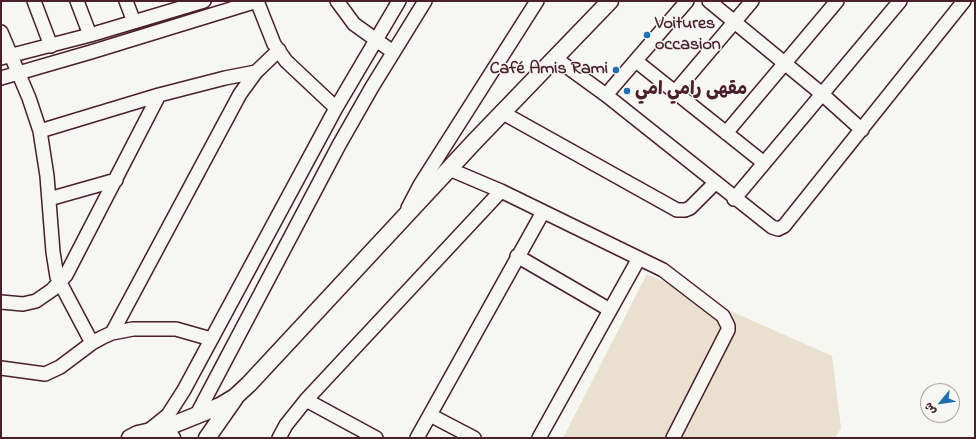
<!DOCTYPE html>
<html>
<head>
<meta charset="utf-8">
<style>
	body { margin:0 }
	#map { position:relative; width:976px; height:439px; overflow:hidden; background:#f6f6f2; font-family:"Indie Flower","Playpen Sans Arabic",sans-serif }
	canvas { display:block }
	.frame { position:absolute; inset:0; border:2px solid #4a1f2b; pointer-events:none }
	.north { position:absolute; left:920px; top:383px; width:40px; height:40px; box-sizing:border-box; background:#f6f6f2; border:1px solid #b1a0a2; border-radius:50%; rotate:241deg; font-size:11px; font-weight:700; line-height:16px; text-align:center; color:#4a1f2b }
	.north::after { content:''; display:block; margin:auto; width:14px; height:18px; background:#1f6fb2; clip-path:polygon(50% 0,100% 100%,50% 72%,0 100%) }
</style>
</head>
<body>
<div id="map">
<canvas width="976" height="439"></canvas>
<div class="frame"></div>
<div class="north">ش</div>
</div>
<script>
const g = document.querySelector('canvas').getContext('2d');
g.lineJoin = 'round';
function paint(path, color) {
  g.fillStyle = color;
  g.fill(path, 'evenodd');
}
function toPath(rows) {
  const path = new Path2D();
  for (const r of rows) {
    path.moveTo(r[0], r[1]);
    for (let i = 2; i < r.length; i += 2) path.lineTo(r[i], r[i + 1]);
  }
  return path;
}
function stroke(path, color, width, dash) {
  g.strokeStyle = color;
  g.lineWidth = width;
  g.lineCap = dash ? 'butt' : 'round';
  g.setLineDash(dash || []);
  g.stroke(path);
}
function drawText(font, color, halo, rows, align = 'center') {
  g.font = font + ' "Indie Flower","Playpen Sans Arabic",sans-serif';
  g.lineWidth = 3;
  g.setLineDash([]);
  g.textBaseline = 'middle';
  g.strokeStyle = halo;
  g.fillStyle = color;
  for (const [text, x, y, turn = 0] of rows) {
    g.save();
    g.translate(x, y);
    g.rotate((+turn || 0) * Math.PI / 180);
    g.textAlign = isNaN(turn) ? turn : align;
    if (halo) g.strokeText(text, 0, 0);
    g.fillText(text, 0, 0);
    g.restore();
  }
}
const built = toPath([
	[647,274,832,356,841,428,835,438,563,438]
]);
const minor = toPath([
	[34,1,51,46],
	[77,1,90,35],
	[126,1,134,22],
	[257,1,274,44,286,61,336,108],
	[337,1,354,24,393,52],
	[709,1,822,94,862,130],
	[1,32,29,98,40,131,47,176,53,252,57,277,92,343],
	[1,58,90,35,204,1],
	[555,58,606,95,772,227,778,229,784,226,964,1],
	[636,61,764,163],
	[1,78,91,52,257,1],
	[675,92,752,1],
	[606,95,687,1],
	[503,113,677,210,685,210,690,208,715,183],
	[40,131,159,95,225,78,256,72],
	[726,133,837,1],
	[449,169,501,191,663,270,723,316,728,326,728,330,673,438],
	[49,199,116,180],
	[734,199,900,1],
	[408,208,420,185,537,1],
	[517,256,610,310],
	[1,302,23,304,36,301,52,290,66,275,159,95],
	[112,333,240,94,256,72,279,50],
	[1,368,45,374,60,367,92,343,103,337,112,333,133,329,176,329,211,339],
	[306,400,376,438],
	[430,415,474,438],
	[196,416,339,145,372,87,425,1],
	[147,432,168,415,184,390,336,108,399,1],
	[279,438,286,425,306,400,501,191],
	[417,438,543,212],
	[539,438,638,260]
]);
const major = toPath([
	[155,432,220,406,235,397,249,384,475,141,610,1],
	[130,438,138,434,151,431,164,434,172,438],
	[207,438,235,398]
]);
const markers = [
	[647,35,4,"#1f6fb2"],
	[616,70,4,"#1f6fb2"],
	[627,91,4,"#1f6fb2"]
];
const poiNames = [
	["Voitures",655,25],
	["occasion",655,46],
	["Café Amis Rami",608,70,"right"],
	["مقهى رامي امي",635,91]
];
paint(built, '#e9e0d0');
stroke(minor, '#4a1f2b', 16);
stroke(major, '#4a1f2b', 19);
stroke(minor, '#f6f6f2', 13);
stroke(major, '#f6f6f2', 16);
for (const [x, y, r, color] of markers) {
  const dot = new Path2D();
  dot.arc(x, y, r, 0, 2 * Math.PI);
  g.fillStyle = color;
  g.fill(dot);
  stroke(dot, '#f6f6f2', 1.5);
}
drawText('bold 18px', '#4a1f2b', '#f6f6f2', poiNames, 'left');
</script>
</body>
</html>
